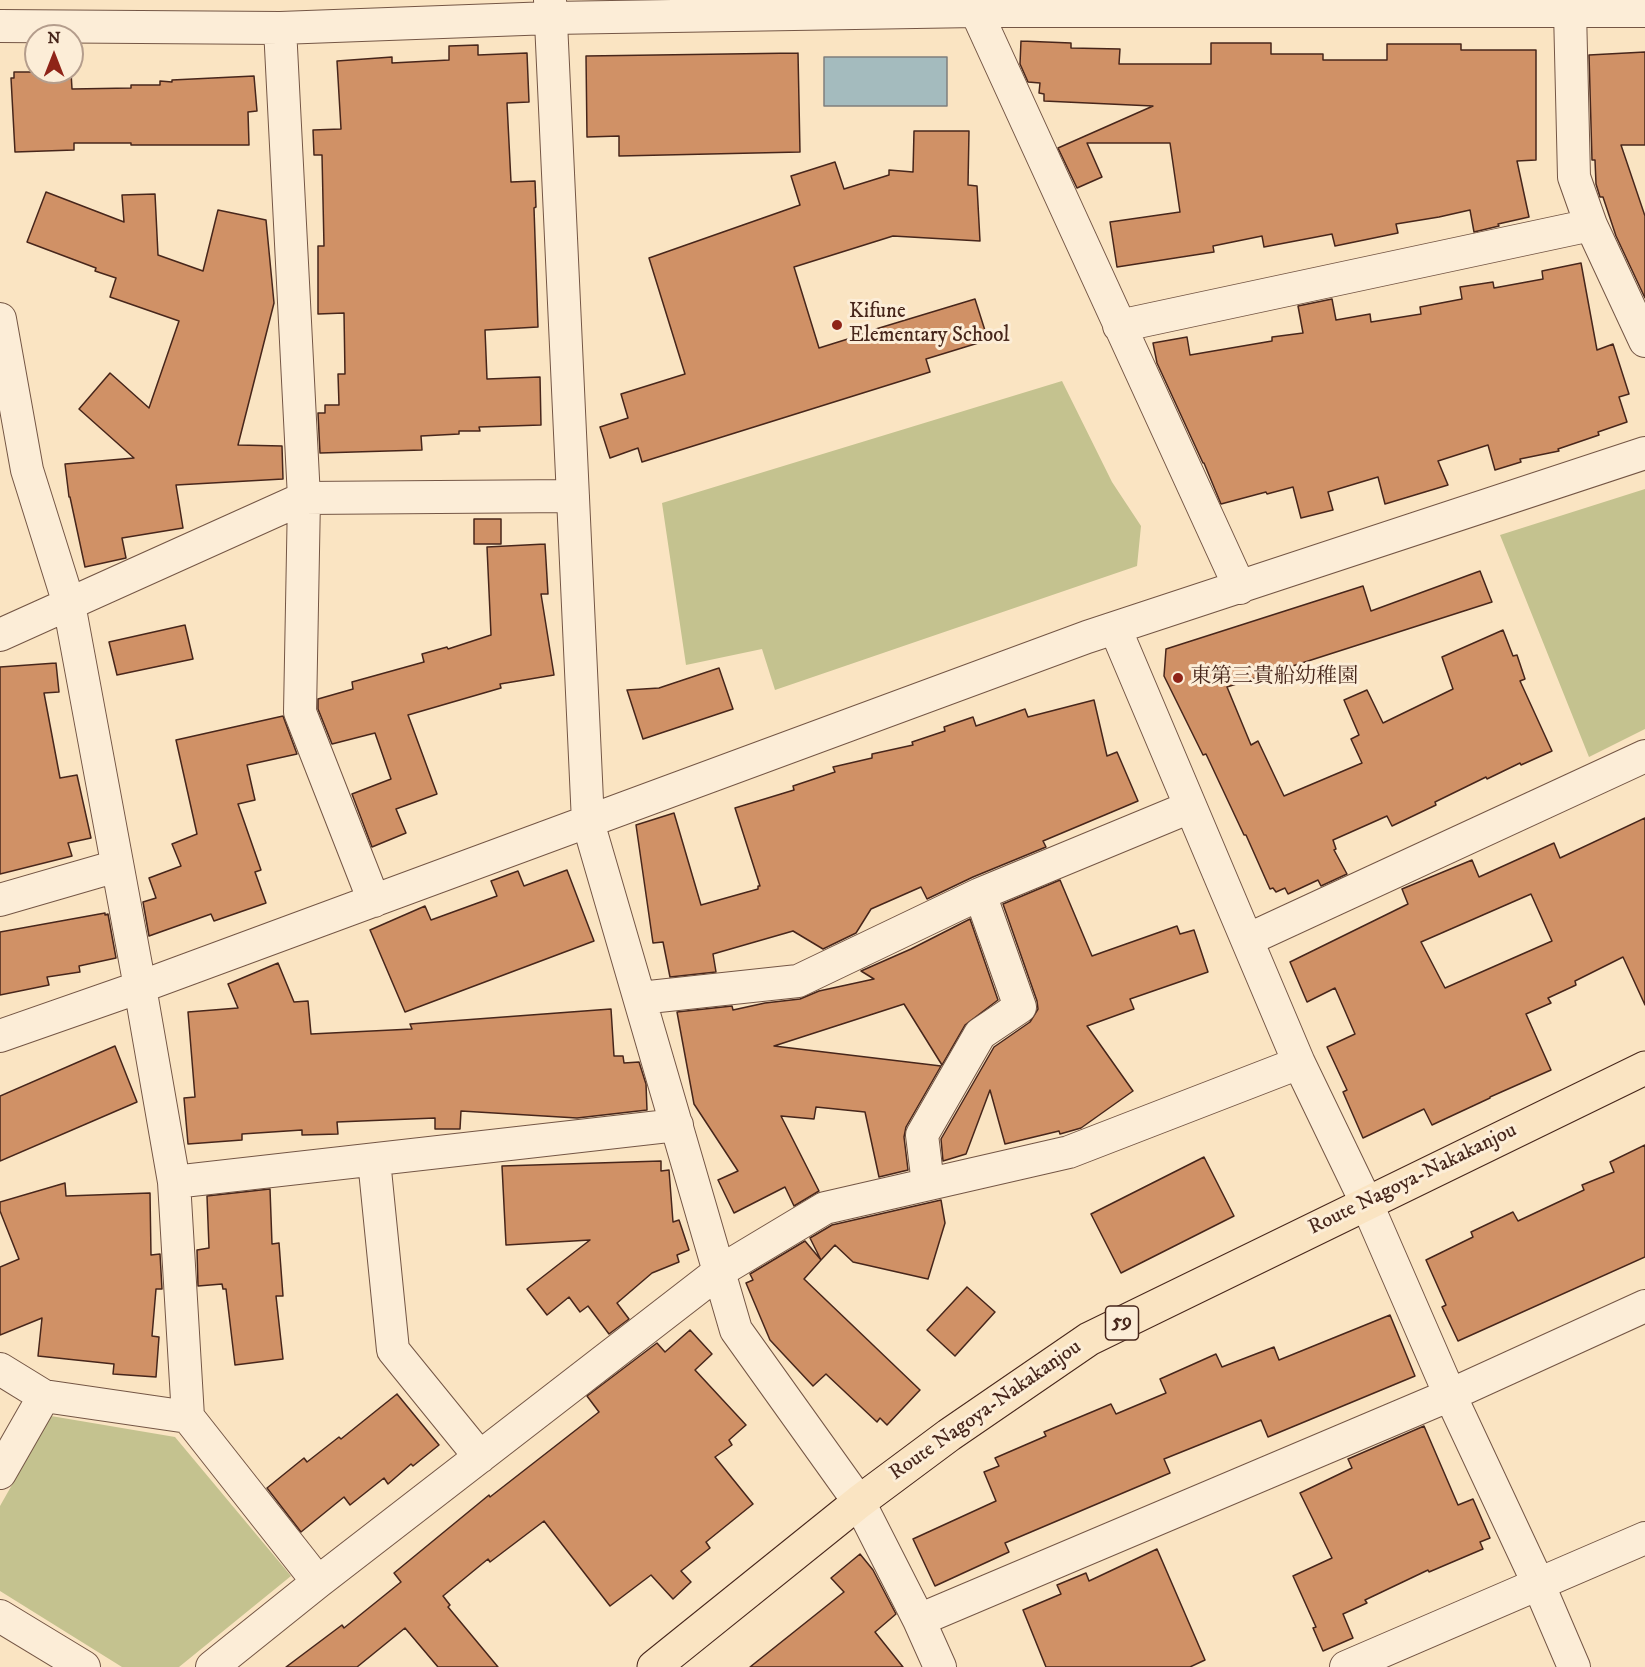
<!DOCTYPE html>
<html>
<head>
<meta charset="utf-8">
<style>
	body { margin:0 }
	#map { position:relative; width:1645px; height:1667px; overflow:hidden; background:#fae4c2; font-family:"IM FELL DW Pica",serif }
	canvas { display:block }
	.north { position:absolute; left:24px; top:24px; width:60px; height:60px; box-sizing:border-box; background:#fcedd7; border:2px solid #b49d8c; border-radius:50%; rotate:0deg; font-size:16px; font-weight:700; line-height:24px; text-align:center; color:#47261b }
	.north::after { content:''; display:block; margin:auto; width:21px; height:27px; background:#8f2418; clip-path:polygon(50% 0,100% 100%,50% 72%,0 100%) }
</style>
</head>
<body>
<div id="map">
<canvas width="1645" height="1667"></canvas>
<div class="north">N</div>
</div>
<script>
const g = document.querySelector('canvas').getContext('2d');
g.lineJoin = 'round';
function paint(path, color) {
  g.fillStyle = color;
  g.fill(path, 'evenodd');
}
function toPath(rows) {
  const path = new Path2D();
  for (const r of rows) {
    path.moveTo(r[0], r[1]);
    for (let i = 2; i < r.length; i += 2) path.lineTo(r[i], r[i + 1]);
  }
  return path;
}
function stroke(path, color, width, dash) {
  g.strokeStyle = color;
  g.lineWidth = width;
  g.lineCap = dash ? 'butt' : 'round';
  g.setLineDash(dash || []);
  g.stroke(path);
}
function drawText(font, color, halo, rows, align = 'center') {
  g.font = font + ' "IM FELL DW Pica","Noto Serif JP",serif';
  g.lineWidth = 6;
  g.setLineDash([]);
  g.textBaseline = 'middle';
  g.strokeStyle = halo;
  g.fillStyle = color;
  for (const [text, x, y, turn = 0] of rows) {
    g.save();
    g.translate(x, y);
    g.rotate((+turn || 0) * Math.PI / 180);
    g.textAlign = isNaN(turn) ? turn : align;
    if (halo) g.strokeText(text, 0, 0);
    g.fillText(text, 0, 0);
    g.restore();
  }
}
const green = toPath([
	[1062,381,1112,482,1141,526,1137,566,775,690,762,649,686,665,662,503],
	[1645,489,1645,729,1589,757,1500,535],
	[51,1416,175,1437,291,1576,179,1667,122,1667,0,1591,0,1506]
]);
const water = toPath([
	[824,57,947,57,947,106,824,106,824,57]
]);
const building = toPath([
	[1021,41,1071,43,1071,48,1120,49,1119,64,1211,64,1211,43,1271,43,1271,54,1323,54,1323,60,1387,60,1387,44,1461,44,1461,50,1536,50,1536,160,1517,161,1529,217,1498,224,1499,226,1474,232,1470,210,1439,217,1396,224,1398,233,1335,246,1332,234,1264,247,1262,236,1213,246,1214,252,1117,267,1110,222,1180,212,1170,143,1087,143,1102,177,1077,188,1058,148,1153,106,1044,101,1044,94,1039,93,1040,83,1028,82,1020,64,1021,41],
	[478,45,478,55,527,53,529,102,507,103,511,182,535,181,536,207,534,208,538,327,485,330,487,379,540,377,541,425,479,427,480,431,459,431,459,434,421,436,422,450,320,453,318,413,325,413,325,405,339,405,338,374,345,374,344,313,318,314,318,246,324,246,322,155,314,155,313,130,341,129,337,61,392,57,392,63,449,60,449,46,478,45],
	[1645,52,1645,145,1621,145,1645,216,1645,298,1616,236,1603,197,1600,197,1596,184,1595,160,1592,160,1589,55,1645,52],
	[798,53,800,152,619,156,619,136,587,137,586,56,798,53],
	[14,72,71,72,72,89,131,88,131,85,160,85,160,81,172,82,172,80,254,76,257,111,248,112,249,145,131,145,131,143,74,143,74,150,15,152,11,78,14,78,14,72],
	[914,131,969,131,968,185,977,186,980,241,893,236,794,267,819,348,867,333,866,332,975,299,988,340,926,359,930,372,642,462,638,448,610,458,600,427,628,418,621,394,685,374,649,258,800,205,791,176,835,162,844,189,889,175,889,170,913,172,914,131],
	[46,192,124,222,122,195,155,194,158,255,203,271,218,210,266,220,274,303,238,445,282,446,283,479,176,485,183,528,122,538,126,558,85,567,70,497,69,497,65,464,134,458,79,409,110,373,149,408,179,321,110,297,116,278,95,271,96,268,27,242,46,192],
	[1581,263,1597,350,1613,344,1629,394,1619,397,1627,422,1598,432,1599,435,1558,449,1559,451,1520,459,1521,462,1495,470,1488,445,1438,461,1448,485,1385,504,1378,477,1328,492,1333,510,1301,518,1293,487,1267,494,1266,492,1221,504,1204,463,1203,463,1157,363,1153,343,1187,337,1190,355,1272,341,1272,337,1303,333,1298,306,1332,299,1336,320,1370,314,1371,322,1421,314,1420,307,1462,299,1460,287,1493,282,1494,288,1543,279,1542,271,1581,263],
	[474,519,501,519,501,544,474,544,474,519],
	[545,544,548,594,541,594,554,675,500,684,501,688,408,715,437,794,396,809,406,833,372,847,352,794,391,779,375,733,332,744,318,709,318,699,353,689,352,682,424,662,422,654,447,647,448,649,491,635,487,547,545,544],
	[1480,571,1492,602,1227,687,1251,745,1258,741,1284,796,1362,763,1351,739,1359,735,1344,700,1367,690,1383,723,1453,689,1442,657,1503,630,1513,656,1517,655,1525,679,1520,681,1552,751,1521,765,1520,763,1487,779,1486,777,1435,802,1436,805,1392,826,1387,816,1333,840,1336,849,1334,850,1347,874,1321,886,1318,880,1288,894,1285,888,1276,892,1273,888,1270,889,1246,835,1244,835,1206,754,1203,755,1164,676,1166,649,1363,586,1371,611,1480,571],
	[185,625,193,659,117,675,109,642,185,625],
	[56,663,59,692,44,693,60,778,77,775,91,838,68,843,72,856,0,874,0,667,56,663],
	[719,668,733,709,643,739,627,690,659,688,719,668],
	[1094,700,1107,756,1117,752,1138,801,1043,841,1046,847,973,877,927,899,921,887,871,909,856,933,823,949,793,931,713,954,716,972,670,977,663,942,653,943,636,825,674,813,701,905,758,889,758,886,760,886,735,808,794,790,793,786,835,772,833,767,872,758,872,754,913,745,912,742,945,731,944,727,973,717,976,726,1025,709,1028,717,1094,700],
	[283,716,297,754,247,765,255,800,238,804,261,870,255,872,266,903,214,921,211,914,149,936,143,902,156,898,149,878,181,866,172,844,197,834,176,740,283,716],
	[1645,818,1645,1005,1623,957,1575,981,1576,985,1548,998,1551,1003,1526,1014,1551,1070,1490,1097,1490,1098,1432,1125,1424,1109,1363,1138,1343,1092,1347,1090,1327,1047,1355,1034,1335,988,1307,1002,1290,962,1408,904,1402,889,1472,860,1479,877,1554,843,1560,858,1645,818],
	[1531,894,1552,941,1445,988,1421,942,1531,894],
	[567,870,594,941,405,1012,370,930,425,906,431,920,497,896,491,881,518,871,524,886,567,870],
	[1060,880,1092,956,1177,926,1180,934,1194,930,1208,972,1130,999,1134,1009,1087,1026,1133,1091,1081,1128,1060,1134,1059,1131,1005,1144,990,1090,966,1154,943,1161,941,1139,994,1047,1030,1022,1038,1009,1037,1001,1003,904,1060,880],
	[105,913,105,915,108,914,116,958,79,966,80,972,47,977,49,985,0,995,0,932,105,913],
	[970,919,998,1000,965,1025,942,1065,904,1004,774,1046,941,1066,906,1127,904,1137,908,1170,879,1177,865,1112,816,1107,814,1119,781,1116,819,1191,794,1206,785,1187,734,1213,718,1180,738,1171,694,1104,677,1012,732,1006,733,1010,765,1003,800,999,819,991,874,979,861,971,911,949,970,919],
	[278,963,294,1002,308,1001,311,1034,412,1029,410,1024,611,1009,614,1056,623,1056,624,1063,639,1062,646,1084,647,1110,577,1118,461,1111,460,1129,435,1129,435,1118,337,1122,338,1134,302,1135,302,1130,242,1134,242,1140,188,1144,184,1098,195,1097,188,1012,238,1008,228,984,278,963],
	[115,1046,137,1102,0,1161,0,1096,115,1046],
	[1645,1145,1645,1257,1458,1341,1442,1307,1446,1305,1426,1260,1473,1237,1471,1232,1513,1212,1518,1221,1584,1190,1582,1185,1614,1172,1610,1162,1645,1145],
	[1204,1157,1234,1216,1121,1273,1091,1214,1204,1157],
	[661,1161,661,1171,669,1170,673,1222,679,1220,689,1250,677,1255,679,1262,652,1273,617,1303,629,1319,609,1334,588,1306,580,1312,569,1297,547,1315,527,1289,590,1240,506,1245,502,1166,661,1161],
	[65,1183,66,1196,150,1193,151,1255,160,1254,162,1289,156,1289,152,1336,159,1337,156,1377,113,1374,114,1364,38,1356,42,1318,0,1335,0,1267,19,1259,0,1211,0,1202,65,1183],
	[270,1189,272,1244,279,1243,283,1296,276,1296,283,1359,235,1365,226,1289,223,1289,222,1284,198,1286,197,1250,209,1248,207,1196,270,1189],
	[941,1200,945,1223,928,1279,853,1262,835,1245,821,1260,810,1238,832,1225,941,1200],
	[805,1241,821,1260,804,1279,920,1390,887,1425,880,1418,877,1422,826,1374,813,1386,770,1340,746,1283,753,1280,750,1274,805,1241],
	[967,1287,995,1312,955,1356,927,1330,967,1287],
	[1390,1315,1415,1376,1268,1437,1261,1420,1164,1459,1170,1473,1005,1543,1009,1552,935,1586,913,1539,996,1501,984,1472,999,1466,995,1458,1046,1436,1044,1432,1111,1404,1116,1414,1166,1393,1160,1379,1216,1354,1222,1367,1274,1347,1279,1360,1390,1315],
	[690,1330,712,1354,695,1370,746,1425,729,1440,732,1445,715,1457,753,1504,706,1542,710,1548,681,1571,691,1582,673,1599,651,1575,610,1606,544,1521,490,1562,488,1559,443,1596,450,1605,448,1607,498,1667,438,1667,405,1628,357,1667,286,1667,342,1625,344,1628,401,1582,394,1573,489,1495,490,1497,599,1412,587,1396,657,1343,665,1352,690,1330],
	[397,1394,439,1445,413,1466,411,1464,388,1484,384,1478,350,1505,344,1497,301,1532,267,1488,304,1458,307,1462,339,1437,341,1439,397,1394],
	[1424,1426,1458,1505,1473,1499,1490,1538,1480,1542,1483,1549,1429,1572,1428,1570,1365,1600,1367,1603,1343,1614,1353,1638,1323,1651,1313,1628,1316,1627,1293,1576,1332,1558,1300,1493,1352,1468,1348,1459,1424,1426],
	[1157,1549,1205,1660,1190,1667,1046,1667,1023,1610,1061,1594,1057,1585,1086,1573,1089,1581,1157,1549],
	[860,1554,873,1570,896,1614,875,1632,903,1667,750,1667,844,1592,831,1578,860,1554]
]);
const minor = toPath([
	[550,0,588,822,736,1330,859,1502,919,1620,940,1667],
	[976,11,1240,588],
	[1570,11,1574,177,1591,225,1645,341],
	[0,26,280,28,551,18,976,11,1645,11],
	[280,28,304,498,300,712,374,901],
	[0,319,27,470,69,604,140,987,174,1182,188,1417,318,1582],
	[1119,326,1591,225],
	[1115,628,1299,1063,1366,1202,1450,1395,1538,1583,1574,1667],
	[0,635,304,498,573,496],
	[0,900,117,866],
	[1247,940,1645,756],
	[640,998,798,981,980,894,1190,807],
	[0,1036,140,987,1087,637,1645,453],
	[374,1160,393,1350,480,1457],
	[174,1182,677,1125],
	[928,1184,922,1135,980,1034,1020,1007,980,894],
	[0,1369,44,1396,188,1417],
	[0,1473,44,1396],
	[0,1616,84,1667],
	[919,1620,1450,1395,1645,1306],
	[212,1667,318,1582,720,1271,825,1208,1069,1152,1299,1063],
	[1346,1667,1645,1538]
]);
const major = toPath([
	[654,1667,859,1502,949,1435,1089,1339,1645,1068]
]);
const markers = [
	[837,325,6,"#8f2418"],
	[1178,678,6,"#8f2418"]
];
const shields = [
	[1122,1323,33]
];
const shieldNames = [
	["59",1122,1323]
];
const poiNames = [
	["Kifune",849,313],
	["Elementary School",849,337],
	["東第三貴船幼稚園",1190,678]
];
const streetNames = [
	["Route Nagoya-Nakakanjou",1413,1180,-26],
	["Route Nagoya-Nakakanjou",986,1411,-35]
];
paint(green, '#c4c28f');
paint(water, '#a4bbbe');
stroke(water, '#7f7f7d', 1.5);
paint(building, '#d09166');
stroke(building, '#47261b', 1.5);
stroke(minor, '#745645', 34);
stroke(major, '#47261b', 35);
stroke(minor, '#fcedd7', 32);
stroke(major, '#fae4c2', 33);
for (const [x, y, r, color] of markers) {
  const dot = new Path2D();
  dot.arc(x, y, r, 0, 2 * Math.PI);
  g.fillStyle = color;
  g.fill(dot);
  stroke(dot, '#fcedd7', 2);
}
for (const [x, y, w] of shields) {
  const box = new Path2D();
  box.roundRect(x - w / 2, y - 17, w, 34, 4.5);
  g.fillStyle = '#fcedd7';
  g.fill(box);
  stroke(box, '#47261b', 1.5);
}
drawText('bold 20px', '#47261b', null, shieldNames);
drawText('21px', '#47261b', '#fcedd7', poiNames, 'left');
drawText('21px', '#47261b', '#fcedd7', streetNames);
</script>
</body>
</html>
